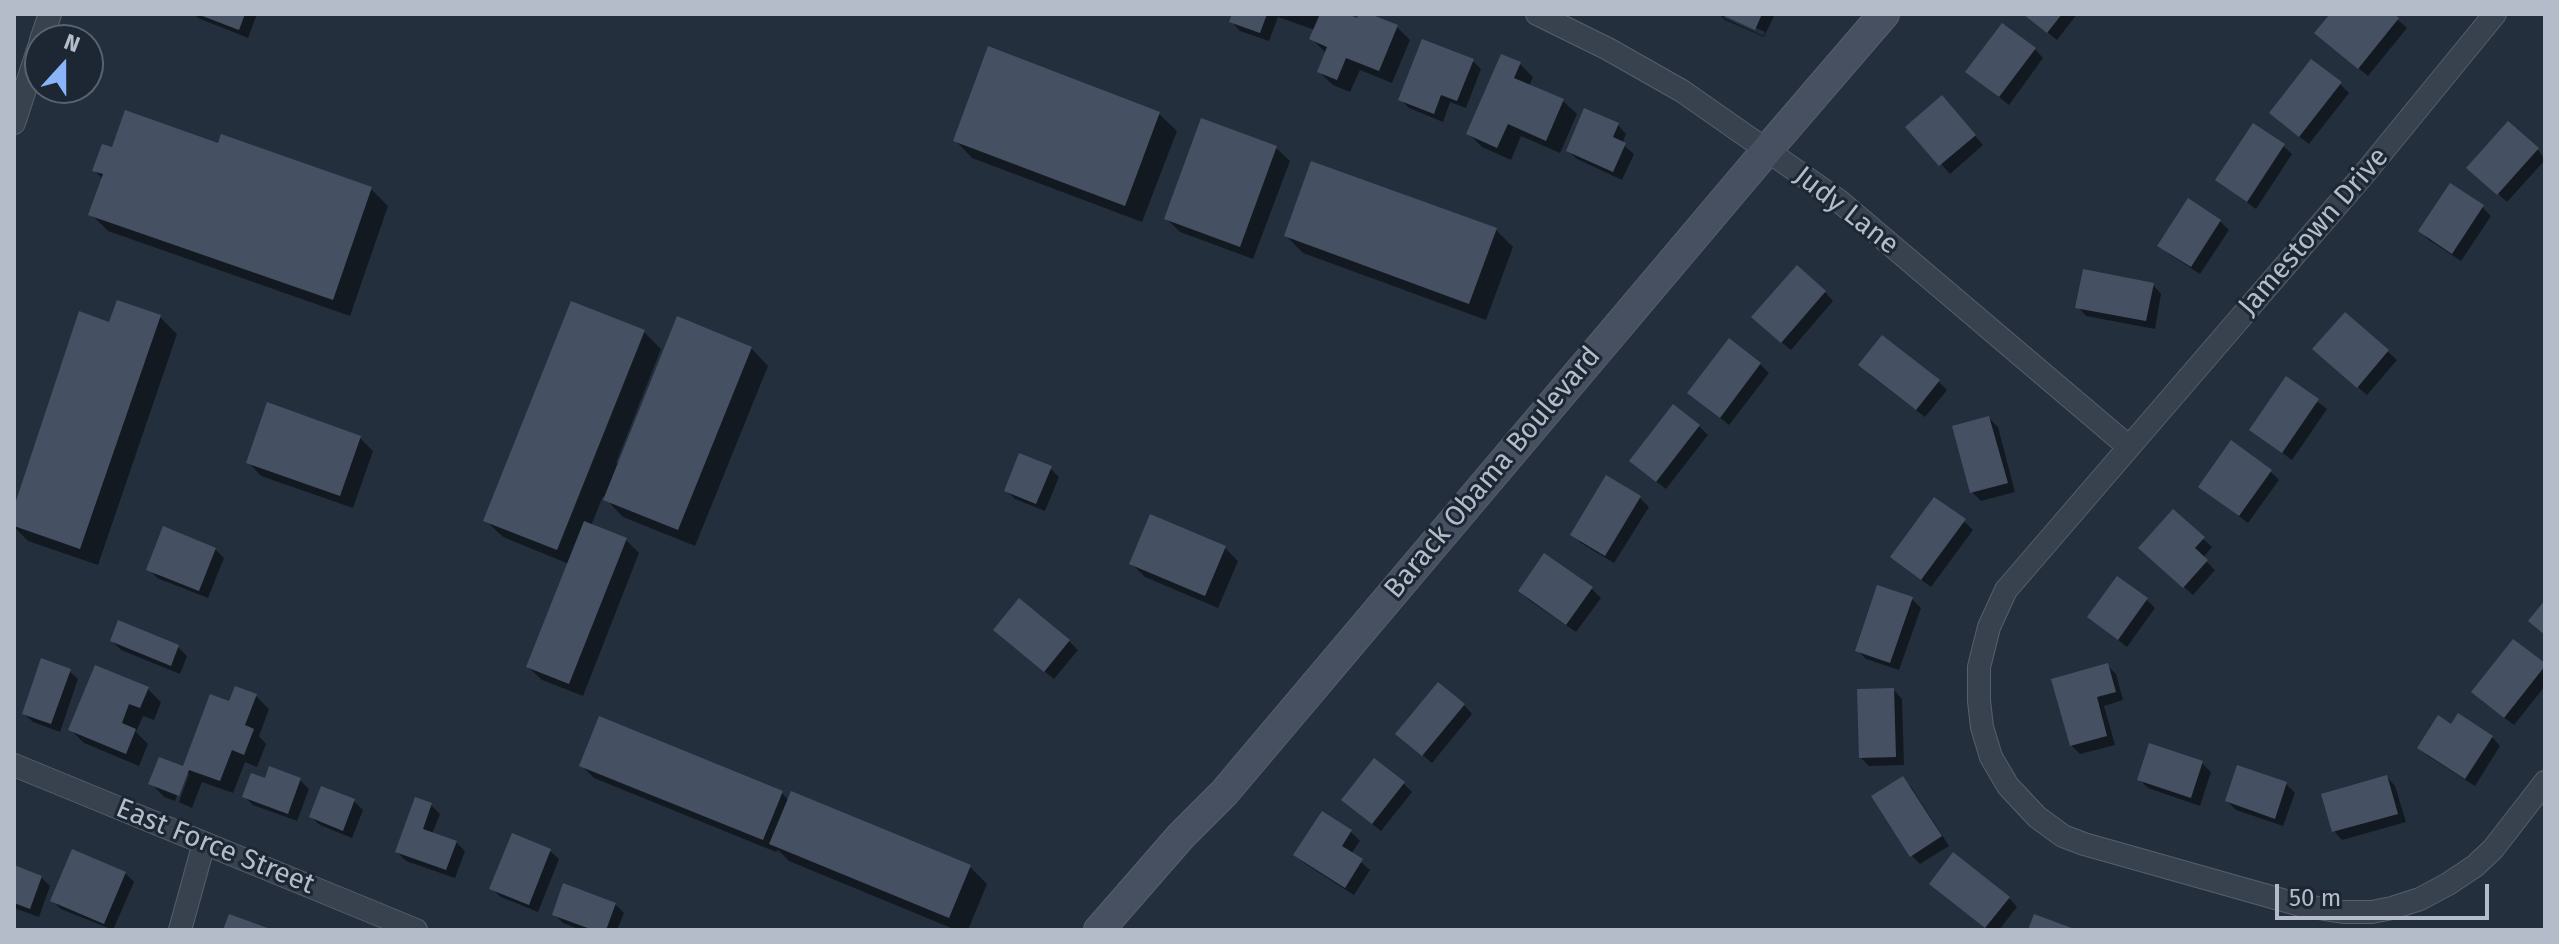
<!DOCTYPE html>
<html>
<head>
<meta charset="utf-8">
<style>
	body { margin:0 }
	#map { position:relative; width:2559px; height:944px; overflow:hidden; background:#242f3e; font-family:"Fira Sans",sans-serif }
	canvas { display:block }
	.frame { position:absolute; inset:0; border:16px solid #b4bcc9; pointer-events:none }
	.north { position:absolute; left:24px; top:24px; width:80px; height:80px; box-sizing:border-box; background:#1d2633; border:2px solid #59626f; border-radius:50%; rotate:21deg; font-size:22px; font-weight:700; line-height:32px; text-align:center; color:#b4bcc9 }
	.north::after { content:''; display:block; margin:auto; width:28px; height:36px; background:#8ab4f8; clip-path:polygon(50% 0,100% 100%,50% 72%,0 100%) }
	.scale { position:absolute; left:2275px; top:884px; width:214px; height:36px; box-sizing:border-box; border:4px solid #b4bcc9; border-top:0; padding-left:10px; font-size:24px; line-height:28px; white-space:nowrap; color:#b4bcc9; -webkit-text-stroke:6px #1d2633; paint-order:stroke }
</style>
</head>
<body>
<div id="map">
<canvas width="2559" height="944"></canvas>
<div class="frame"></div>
<div class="north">N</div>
<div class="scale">50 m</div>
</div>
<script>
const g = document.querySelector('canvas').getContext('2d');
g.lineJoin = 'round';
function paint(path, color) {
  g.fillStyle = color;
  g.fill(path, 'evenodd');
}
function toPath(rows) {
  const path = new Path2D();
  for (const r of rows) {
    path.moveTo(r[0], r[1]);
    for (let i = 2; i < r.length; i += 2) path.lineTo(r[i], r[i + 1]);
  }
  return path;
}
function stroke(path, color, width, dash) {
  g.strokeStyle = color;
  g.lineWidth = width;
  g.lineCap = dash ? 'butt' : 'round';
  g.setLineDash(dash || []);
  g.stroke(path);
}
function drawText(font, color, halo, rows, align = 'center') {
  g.font = font + ' "Fira Sans",sans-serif';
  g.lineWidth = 6;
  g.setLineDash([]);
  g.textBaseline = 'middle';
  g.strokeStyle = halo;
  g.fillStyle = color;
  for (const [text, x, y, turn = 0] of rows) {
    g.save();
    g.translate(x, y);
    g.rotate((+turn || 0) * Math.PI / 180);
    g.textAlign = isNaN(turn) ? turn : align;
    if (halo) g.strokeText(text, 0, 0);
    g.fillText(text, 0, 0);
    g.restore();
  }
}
const shadow = toPath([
	[194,14,257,14,248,38,198,18],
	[1234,14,1342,14,1358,21,1361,14,1365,14,1397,27,1410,40,1392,83,1360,70,1350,92,1333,85,1319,72,1325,52,1312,39,1315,30,1278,17,1269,41,1240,31,1232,22],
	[1719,14,1724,14,1724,18,1764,36,1765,32,1725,14,1775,14,1764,37,1725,20],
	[2024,14,2077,14,2057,40],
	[2332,14,2391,14,2407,28,2368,76,2326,42],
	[2035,49,2043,58,2009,105,1977,80],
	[1473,61,1481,69,1466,108,1450,102,1443,122,1409,108,1400,99],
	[1520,64,1533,77,1529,86,1563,101,1577,114,1560,153,1521,136,1511,160,1482,147,1469,134],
	[2340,84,2349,93,2309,144,2280,122],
	[1950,107,1983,145,1950,174,1908,127],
	[1159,114,1177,131,1142,222,972,158,955,140],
	[2509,123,2538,150,2545,160,2507,202,2478,176],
	[1618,125,1626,134,1622,144,1634,154,1622,180,1577,159,1568,151],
	[219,145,371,189,388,206,350,316,108,231,91,214,103,179,94,170,113,149],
	[2283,146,2292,154,2256,209,2217,180],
	[1276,148,1290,161,1253,259,1180,232,1166,218],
	[2482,207,2491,216,2461,261,2429,240,2420,231],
	[2220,221,2229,230,2200,274,2169,254,2160,246],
	[1496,230,1513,247,1486,320,1303,253,1286,236],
	[2153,285,2161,294,2155,329,2086,316,2078,307],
	[1825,292,1833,301,1791,350,1762,326],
	[2345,314,2397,360,2367,395,2324,358],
	[160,317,177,334,98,565,28,541,14,527,14,513],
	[644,332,661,349,616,463,620,464,751,348,768,366,695,546,623,517,603,496,591,526,626,540,639,553,583,696,542,680,528,667,569,564,503,537,485,520],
	[1760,364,1769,373,1729,425,1690,393],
	[1869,374,1938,381,1947,390,1925,417],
	[2287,379,2327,409,2292,460,2252,430],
	[1989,418,1998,427,2015,492,1981,501,1972,492],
	[1699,426,1708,435,1666,489,1641,470],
	[360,438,373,451,353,508,261,476,248,462],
	[1050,468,1059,477,1045,511,1015,499,1006,490],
	[2270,471,2279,480,2248,523,2200,487],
	[1607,478,1640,498,1649,507,1614,563,1581,543,1572,534],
	[2173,512,2212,547,2203,558,2215,570,2193,595,2150,557],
	[1152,516,1225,548,1238,561,1218,608,1145,577,1131,563],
	[1964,521,1973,530,1931,587,1901,565],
	[215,549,224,558,208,598,157,578,149,569],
	[1545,556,1592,589,1601,598,1576,632,1529,600,1520,591],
	[1878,587,1912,599,1921,608,1899,670,1866,659,1857,650],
	[2147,600,2155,608,2127,647,2090,617],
	[119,623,178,647,187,656,180,674,121,650,112,641],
	[1004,639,1069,641,1078,650,1054,679],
	[2107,665,2116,674,2123,700,2104,706,2115,745,2080,754,2071,745],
	[2545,666,2545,686,2514,725,2482,701],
	[69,671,78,679,60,732,33,722,24,714],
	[148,689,161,702,154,720,143,716,136,732,148,744,139,766,84,743,71,730],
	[1894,690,1902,699,1904,765,1869,766,1860,757],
	[256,696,269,709,259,736,266,744,257,767,245,762,233,793,202,782,192,808,179,802,189,774,185,774,175,801,164,797,151,783,184,768],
	[1464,705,1472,714,1432,763,1407,742],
	[2452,726,2492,737,2500,746,2475,786,2428,756,2419,748],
	[2151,746,2202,763,2211,772,2200,806,2148,788,2139,779],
	[581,765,782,793,789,801,970,867,987,884,968,930,956,930,789,861,778,850,776,852,594,778],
	[2387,777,2395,786,2406,822,2342,840,2334,831],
	[1902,779,1911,787,1949,846,1920,864,1912,856],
	[267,780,300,780,309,789,297,821,253,805,244,796],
	[1403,783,1412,792,1381,831,1352,808],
	[2286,784,2295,793,2283,826,2236,810,2227,801],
	[354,801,363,810,352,838,320,825,311,817],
	[431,805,440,814,432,834,456,842,465,851,455,878,406,861,397,852],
	[1322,814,1351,832,1360,841,1351,854,1370,870,1354,895,1304,863,1295,855],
	[550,851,559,859,538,912,501,897,492,889],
	[14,867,41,877,50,886,39,917,14,908],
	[125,873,134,882,113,930,61,909,52,900],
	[1940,892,2009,898,2017,907,1999,930,1988,930],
	[615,904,624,913,617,930,581,930,563,923,554,914]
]);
const building = toPath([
	[197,14,245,14,239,30],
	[1232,14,1267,14,1260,33,1229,22],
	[1320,14,1347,14,1357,18,1359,14,1370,14,1398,25,1379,71,1346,58,1337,80,1317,72,1327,47,1309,39],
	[1720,14,1762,14,1755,30],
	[2023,14,2062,14,2047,33],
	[2330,14,2394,14,2399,18,2358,69,2314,33],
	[2002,23,2036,48,1999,97,1965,72],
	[1422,39,1474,59,1457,101,1441,95,1434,114,1398,100],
	[988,46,1160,112,1125,206,953,141],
	[1501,54,1521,62,1514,78,1564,99,1546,141,1508,124,1497,148,1466,134],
	[2311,59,2342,82,2299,137,2269,113],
	[1942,95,1976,135,1939,166,1905,127],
	[1584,108,1619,123,1613,137,1626,143,1613,172,1566,151],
	[125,110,218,143,221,134,372,187,333,300,88,215,103,174,92,171,102,144,112,147],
	[1201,118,1277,146,1240,247,1164,219],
	[2508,121,2539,148,2497,195,2466,168],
	[2253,123,2285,144,2247,202,2215,180],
	[1311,161,1497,228,1469,304,1284,236],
	[2450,183,2484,205,2452,254,2418,231],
	[2188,198,2221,220,2191,267,2157,246],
	[1797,265,1826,291,1781,343,1751,317],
	[2083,269,2154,283,2146,321,2075,308],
	[117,300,161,315,80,549,14,526,14,507,79,311,109,322],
	[571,301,645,330,557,550,483,521],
	[2345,312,2389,350,2357,388,2312,349],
	[677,316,752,347,678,530,603,500],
	[1882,335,1940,380,1916,410,1858,365],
	[1729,338,1761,363,1720,418,1687,393],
	[2286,376,2319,399,2282,453,2249,430],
	[267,402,361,436,340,496,246,463],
	[1673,404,1700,425,1656,482,1629,461],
	[1989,416,2008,483,1970,493,1952,426],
	[2231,440,2272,470,2239,516,2198,487],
	[1019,453,1052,466,1036,504,1004,491],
	[1606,475,1641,496,1605,556,1570,535],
	[1934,497,1966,519,1921,580,1890,557],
	[2173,509,2205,537,2195,548,2208,560,2183,588,2138,548],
	[1150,514,1226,546,1205,596,1129,564],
	[584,521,627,538,569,684,526,667],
	[163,526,216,548,199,591,146,570],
	[1544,553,1593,587,1566,625,1518,591],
	[2117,576,2148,598,2118,640,2087,617],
	[1877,585,1913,597,1890,663,1855,651],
	[1019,598,1070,640,1044,672,993,630],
	[2545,600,2545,635,2528,621],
	[118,620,179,645,171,666,110,641],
	[2513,639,2545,663,2545,666,2504,718,2471,692],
	[41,658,71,669,51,724,22,714],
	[2108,663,2116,692,2097,697,2107,736,2070,746,2051,679],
	[95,665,149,687,140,708,129,704,122,723,136,729,126,754,68,730],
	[1438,682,1465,704,1422,756,1395,734],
	[235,686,257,694,245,725,254,729,244,755,232,750,220,781,189,770,179,796,148,784,159,757,183,766,210,694,229,701],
	[1894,688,1896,757,1859,758,1857,689],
	[2458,713,2493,736,2465,779,2417,748,2438,715,2451,724],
	[599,716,783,791,763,840,579,766],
	[2149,743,2203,761,2191,798,2137,780],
	[1374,758,1405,782,1372,824,1341,800],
	[2237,765,2287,782,2275,819,2225,801],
	[269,766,301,778,288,814,242,797,251,773,265,778],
	[2387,775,2398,814,2332,832,2321,794],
	[1903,776,1942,836,1910,857,1871,796],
	[321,786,355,799,343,831,309,817],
	[791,791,971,865,949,918,769,844],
	[415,797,432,803,423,829,457,841,446,870,395,852],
	[1322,811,1352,830,1342,846,1363,859,1345,888,1293,855],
	[512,833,551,849,529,905,489,889],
	[72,849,126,872,104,924,50,901],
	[1953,852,2010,897,1985,928,1929,884],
	[14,865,42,876,30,909,14,903],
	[563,883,616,903,606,930,593,930,552,915],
	[229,914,273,930,223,930],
	[2034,914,2077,930,2028,930]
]);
const minor = toPath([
	[1537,14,1608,49,1682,91,1838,200,2129,447],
	[2495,14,2365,173,2006,590,1989,627,1979,667,1979,701,1982,727,1991,757,2008,786,2037,817,2063,836,2084,844,2300,905,2343,912,2372,912,2392,908,2420,899,2448,884,2475,866,2493,849,2545,782],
	[41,40,50,14],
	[14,123,40,44],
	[14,765,416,930],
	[180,930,204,843]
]);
const secondary = toPath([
	[1099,930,1181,836,1224,793,1767,150,1884,14]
]);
const streetNames = [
	["Judy Lane",1846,211,38],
	["Jamestown Drive",2314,232,-49],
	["Barack Obama Boulevard",1493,473,-50],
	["East Force Street",215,847,22]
];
paint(shadow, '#0007');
paint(building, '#455162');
stroke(minor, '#565f6c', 24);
stroke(secondary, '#565f6c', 32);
stroke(minor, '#38414e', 22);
stroke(secondary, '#465061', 30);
drawText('28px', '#b4bcc9', '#1d2633', streetNames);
</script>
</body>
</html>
